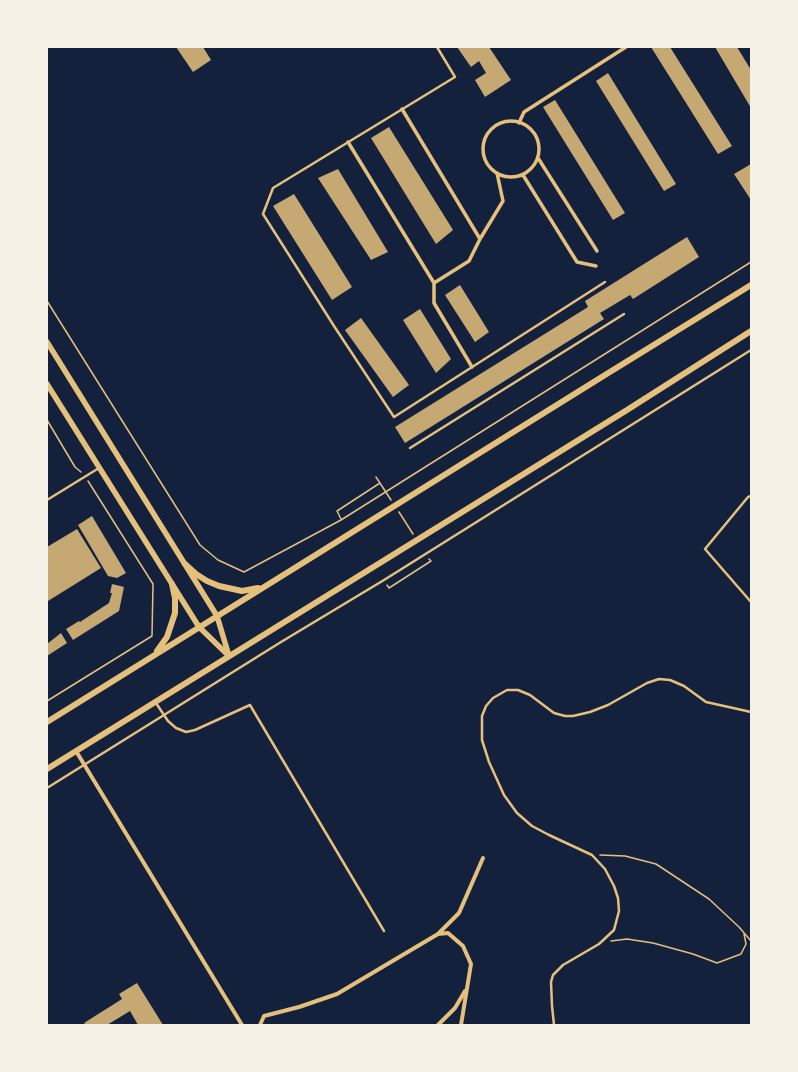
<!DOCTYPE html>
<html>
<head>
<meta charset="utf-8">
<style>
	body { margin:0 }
	#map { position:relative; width:798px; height:1072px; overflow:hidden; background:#14213d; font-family:Mulish,sans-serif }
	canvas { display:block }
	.frame { position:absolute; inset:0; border:48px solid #f6f1e7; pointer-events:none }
</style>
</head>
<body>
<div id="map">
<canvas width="798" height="1072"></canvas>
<div class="frame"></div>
</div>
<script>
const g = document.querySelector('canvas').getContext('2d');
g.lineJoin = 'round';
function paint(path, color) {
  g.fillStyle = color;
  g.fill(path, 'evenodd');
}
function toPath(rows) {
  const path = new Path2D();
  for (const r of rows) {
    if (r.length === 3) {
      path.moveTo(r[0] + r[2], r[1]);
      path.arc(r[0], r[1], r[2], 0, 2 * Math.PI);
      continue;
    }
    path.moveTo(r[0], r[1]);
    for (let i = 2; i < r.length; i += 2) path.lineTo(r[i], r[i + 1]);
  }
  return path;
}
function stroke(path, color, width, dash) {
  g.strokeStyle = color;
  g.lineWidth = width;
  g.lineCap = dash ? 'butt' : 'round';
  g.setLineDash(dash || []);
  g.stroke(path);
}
const building = toPath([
	[176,47,203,47,211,60,193,72],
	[457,47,489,47,511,80,485,97,475,80,486,73,479,61,471,67],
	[651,47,670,47,732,146,718,154],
	[715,47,737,47,751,70,751,108],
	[608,73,676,184,664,191,596,81],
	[555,100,625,213,613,220,543,107],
	[389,127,453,230,436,244,371,138],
	[751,164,751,200,734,174],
	[338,169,388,252,371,260,318,178],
	[294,194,352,287,332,300,273,206],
	[687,237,699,257,633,299,630,295,600,313,604,319,405,443,395,427,588,307,585,301],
	[460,285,489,332,475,342,445,295],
	[420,309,451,359,436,373,403,320],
	[361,318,409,385,393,397,345,330],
	[92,516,126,573,117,578,108,576,78,525],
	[77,529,101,568,48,601,47,599,47,547],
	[112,584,124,587,119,611,73,640,66,629,79,621,80,622,109,603,112,593,110,593],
	[61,633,67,643,47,656,47,644],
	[137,983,163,1025,138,1025,130,1011,107,1025,86,1025,84,1023,122,999,119,994]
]);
const path = toPath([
	[47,301,200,545,218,560,244,572,341,520,751,262],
	[47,420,75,467,81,472],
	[376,477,391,500],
	[399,512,413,534],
	[341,519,337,511,380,483],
	[387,585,389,588,431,561,429,559],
	[47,701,152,636,153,584,88,481],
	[600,855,625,856,656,864,709,899,739,927,751,941],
	[611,941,627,939,653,943,693,954,717,963,741,954,746,944,744,934]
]);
const service = toPath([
	[437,47,455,77,273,188,263,214,334,326,394,417,605,282],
	[410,448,624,314],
	[751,496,748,497,705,549,751,602],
	[47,500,99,468],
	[156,703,168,721,176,728,186,732,195,730,250,705,384,931],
	[47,788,281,642,384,580,751,350],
	[554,1025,552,1006,551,982,553,975,563,965,599,944,614,930,619,911,618,898,614,886,605,869,592,855,549,835,532,826,517,813,504,795,489,762,482,740,482,716,486,706,493,698,507,690,518,690,530,695,554,713,565,716,573,716,590,712,608,705,647,683,659,679,670,680,684,686,706,702,751,712]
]);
const pedestrian = toPath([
	[402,109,480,239,503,201,497,173],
	[511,149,28],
	[519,123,524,112,626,47],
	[348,142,434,283,469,261,480,239],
	[538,158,597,251],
	[523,175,577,262,596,266],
	[434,283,434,303,472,367]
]);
const minor = toPath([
	[76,751,242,1025],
	[438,934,448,933,463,946,471,964,461,1025],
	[260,1025,264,1016,299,1007,337,994,438,934,459,913,483,858],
	[438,1025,455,1008,465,991]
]);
const tertiary = toPath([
	[47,342,217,616,229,656],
	[47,384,199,627,229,656]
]);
const secondary = toPath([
	[185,564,196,574,207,581,219,586,242,591,258,588],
	[157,651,167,637,175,613,175,598,172,584],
	[47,722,605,375,751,285],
	[47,769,627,410,751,331]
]);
paint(building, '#c6a872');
stroke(path, '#e5c07b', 1.5);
stroke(service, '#e5c07b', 2.5);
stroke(pedestrian, '#e5c07b', 3.5);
stroke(minor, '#e5c07b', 4);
stroke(tertiary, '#e5c07b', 5.5);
stroke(secondary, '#e5c07b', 6);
</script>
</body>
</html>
